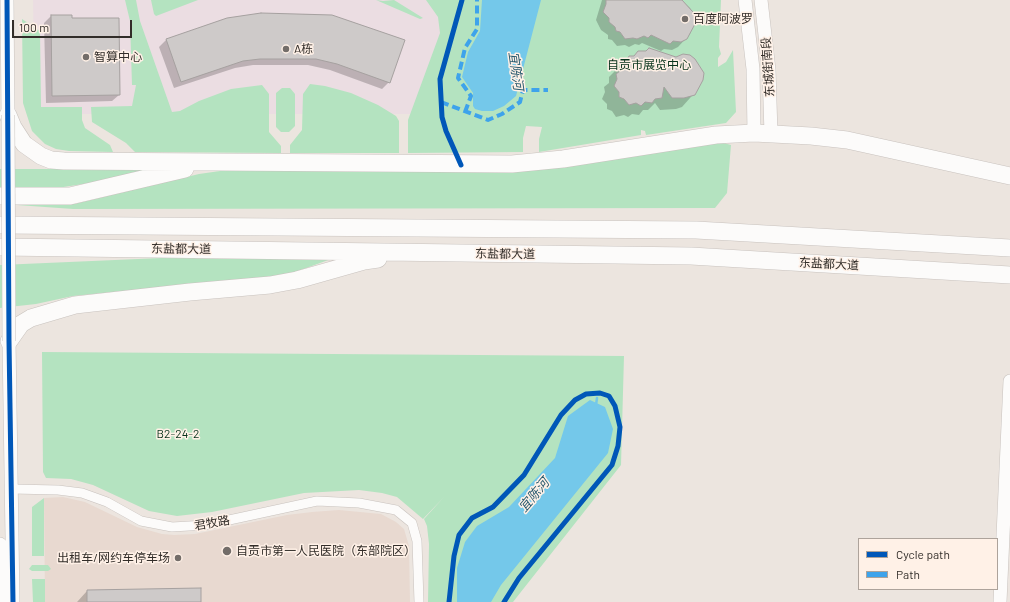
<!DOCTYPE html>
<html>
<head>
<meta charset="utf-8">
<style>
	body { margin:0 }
	#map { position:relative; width:1010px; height:602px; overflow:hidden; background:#ece5df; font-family:Barlow,sans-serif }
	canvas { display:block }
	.legend { position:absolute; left:858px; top:538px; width:140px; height:52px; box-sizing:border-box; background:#fff1e7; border:1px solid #ada39b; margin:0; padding:5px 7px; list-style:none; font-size:12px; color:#322d29 }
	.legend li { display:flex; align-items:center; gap:8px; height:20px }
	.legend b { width:20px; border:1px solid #ada39b }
	.scale { position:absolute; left:12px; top:20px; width:120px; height:18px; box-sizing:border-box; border:2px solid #322d29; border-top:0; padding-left:5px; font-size:12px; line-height:14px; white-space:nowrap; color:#322d29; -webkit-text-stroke:3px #fff1e7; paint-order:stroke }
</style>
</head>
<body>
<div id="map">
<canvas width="1010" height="602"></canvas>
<ul class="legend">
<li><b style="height:5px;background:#0057b8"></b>Cycle path</li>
<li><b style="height:5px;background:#3ea3eb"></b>Path</li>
</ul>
<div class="scale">100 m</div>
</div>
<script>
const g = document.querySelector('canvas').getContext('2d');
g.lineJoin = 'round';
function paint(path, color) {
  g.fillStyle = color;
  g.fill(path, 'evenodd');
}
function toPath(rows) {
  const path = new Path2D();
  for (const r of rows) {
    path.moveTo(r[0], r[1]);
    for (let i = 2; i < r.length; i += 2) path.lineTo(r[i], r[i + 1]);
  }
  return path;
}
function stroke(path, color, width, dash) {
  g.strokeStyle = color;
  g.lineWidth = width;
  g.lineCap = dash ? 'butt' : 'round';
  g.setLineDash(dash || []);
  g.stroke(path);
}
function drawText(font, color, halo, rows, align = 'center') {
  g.font = font + ' Barlow,"Noto Sans SC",sans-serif';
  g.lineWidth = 3;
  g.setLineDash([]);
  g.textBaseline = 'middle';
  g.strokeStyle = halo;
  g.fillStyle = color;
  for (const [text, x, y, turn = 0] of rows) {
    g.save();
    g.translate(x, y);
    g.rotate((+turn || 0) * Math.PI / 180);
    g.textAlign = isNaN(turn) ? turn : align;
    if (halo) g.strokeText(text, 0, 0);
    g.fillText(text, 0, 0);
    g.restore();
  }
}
const commercial = toPath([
	[33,0,453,0,413,114,35,114]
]);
const built = toPath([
	[63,497,85,502,137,527,162,534,174,535,195,534,287,515,312,512,339,510,381,514,396,522,404,529,409,546,410,602,45,602,44,498]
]);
const green = toPath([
	[125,0,136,0,140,21,172,112,180,111,199,101,231,89,262,85,269,94,269,132,281,146,281,153,135,152,126,143,92,122,91,107,132,106,136,85,132,85,130,21],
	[151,0,198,0,156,16,154,14],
	[376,0,383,1,394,0,423,18,420,19],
	[426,0,721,0,719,47,721,54,718,58,718,67,726,62,733,50,736,112,726,123,646,135,645,131,641,130,641,135,539,152,539,139,542,127,526,126,523,138,523,152,408,153,408,120,440,33,438,17],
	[22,19,40,31,41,107,82,107,82,120,85,128,110,145,113,152,69,151,56,149,45,144,32,131,23,103],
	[310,84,325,86,351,93,378,105,396,116,399,121,399,153,290,153,290,145,302,130,303,94],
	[282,88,290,88,295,94,295,126,289,132,281,132,276,127,276,93],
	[716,141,731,145,727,193,715,208,73,209,17,205,74,204,199,174,227,170,501,169],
	[0,169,152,169,103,181,57,188,0,188],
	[161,258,331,259,287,275,73,296,36,304,0,308,0,265],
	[42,352,624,356,621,465,513,602,428,602,429,544,427,526,424,519,444,497,423,519,397,497,382,493,359,490,304,493,212,512,177,516,149,511,93,485,71,479,46,478,43,472],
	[44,498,44,556,32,556,32,507],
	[32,565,48,565,51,569,48,571,32,571,29,569],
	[32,579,45,579,45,602,33,602]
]);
const water = toPath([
	[482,0,541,0,516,96,504,106,493,111,482,111,475,109,473,106,473,93,462,77,468,52,480,31],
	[590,400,605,407,613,429,608,453,501,585,491,602,457,602,457,568,465,542,477,526,509,507,555,458,568,416]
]);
const shadow = toPath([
	[602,0,681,0,690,8,695,18,690,34,678,47,672,50,664,49,661,51,642,43,639,45,635,44,629,47,625,45,617,46,612,40,608,39,608,35,601,30,596,20],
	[262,14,309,14,343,19,389,82,382,89,330,70,308,65,253,65,235,68,174,88,159,47,166,40,237,17],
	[51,16,71,20,119,95,112,101,46,103,44,23],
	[629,57,703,73,698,89,682,107,676,109,660,110,655,103,648,110,643,110,639,115,632,114,628,117,624,115,616,117,612,111,607,109,607,104,602,99,605,92,604,87,609,83,609,77],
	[87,591,200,602,77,602]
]);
const stream = toPath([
	[596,405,597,398]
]);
const building = toPath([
	[606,0,682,0,693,12,696,17,695,24,687,39,681,42,673,41,670,44,651,35,648,38,644,36,637,39,633,38,625,39,620,32,616,31,615,27,609,22,609,18,603,12,606,4,606,0],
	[261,13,332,15,405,40,390,83,337,64,316,59,260,59,243,61,181,82,166,39,227,18,261,13],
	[51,15,72,15,72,18,119,18,120,95,52,96,51,15],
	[649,48,676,57,683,54,690,55,695,59,704,73,703,80,695,95,684,98,672,98,664,87,662,98,655,99,652,103,645,102,641,106,636,103,629,105,624,99,619,97,619,92,614,86,617,79,616,74,620,71,621,64,626,62,629,56,634,56,638,51,646,51,649,48],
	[201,588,201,602,87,602,87,590,201,588]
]);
const street = toPath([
	[12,489,58,490,82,493,107,502,141,521,172,527,206,525,317,501,359,503,396,510,412,523,417,541,419,602]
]);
const secondary = toPath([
	[7,0,8,115],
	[745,0,753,69,754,133],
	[761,0,769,70,771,134],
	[9,341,13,602],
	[0,544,1,602],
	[1000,602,1010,381]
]);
const highway = toPath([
	[8,115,13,127,24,144,41,156,51,160,64,161,512,164,563,159,716,135,754,133,811,136,847,140,1010,176],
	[0,196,70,196,185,169],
	[0,225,696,230,1010,248],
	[0,247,691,256,1010,275],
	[9,341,21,324,31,318,75,305,190,292,270,285,297,280,364,261,378,259]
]);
const secondaryBridge = toPath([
	[8,115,9,341]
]);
const quiet = toPath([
	[441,102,488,120,502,114,520,102,523,90,548,90],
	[465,112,471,96,458,78,465,48,477,29,477,0]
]);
const cycleway = toPath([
	[7,0,9,341,13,602],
	[461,165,446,131,442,117,440,79,462,0],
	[449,602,454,556,459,535,472,518,493,507,524,475,561,415,575,400,586,394,600,393,609,396,615,406,620,427,618,446,612,465,519,578,504,602]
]);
const markers = [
	[685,19,4,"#736d69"],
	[286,49,4,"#736d69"],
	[86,57,4,"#736d69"],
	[227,551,5,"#736d69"],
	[178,558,4,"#736d69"]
];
const poiNames = [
	["百度阿波罗",693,19],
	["A栋",294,49],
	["智算中心",94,57],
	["自贡市第一人民医院（东部院区）",236,551],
	["出租车/网约车停车场",170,558,"right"]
];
const parkNames = [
	["自贡市展览中心",649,65],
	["B2-24-2",178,434]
];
const streetNames = [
	["东城街南段",768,67,-94],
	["东盐都大道",181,249,1],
	["东盐都大道",505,254,1],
	["东盐都大道",829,264,3],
	["君牧路",212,523,-10]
];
const waterNames = [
	["宜陈河",516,71,82],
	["宜陈河",534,495,-50]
];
paint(commercial, '#ebdde2');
paint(built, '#e8d9d0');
paint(green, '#b4e3c0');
paint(water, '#74c8ea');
paint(shadow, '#0003');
stroke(stream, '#74c8ea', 2.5);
paint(building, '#cecac9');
stroke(building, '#a6a1a0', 1);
stroke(street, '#c8c2be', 10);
stroke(secondary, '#c8c2be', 14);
stroke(highway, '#c8c2be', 18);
stroke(street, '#fcfbfa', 9);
stroke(secondary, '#fcfbfa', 13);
stroke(highway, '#fcfbfa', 17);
stroke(secondaryBridge, '#c8c2be', 14, []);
stroke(secondaryBridge, '#fcfbfa', 13);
stroke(quiet, '#3ea3eb', 4, [8, 4]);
stroke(cycleway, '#0057b8', 5);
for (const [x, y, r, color] of markers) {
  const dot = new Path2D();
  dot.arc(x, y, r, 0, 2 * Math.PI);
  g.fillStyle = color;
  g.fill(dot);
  stroke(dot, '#fff1e7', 1.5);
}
drawText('12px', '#322d29', '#fff1e7', poiNames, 'left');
drawText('12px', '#08331b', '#fff1e7', parkNames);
drawText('12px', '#322d29', '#fff1e7', streetNames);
drawText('italic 13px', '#295a6f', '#fff1e7', waterNames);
</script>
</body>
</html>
